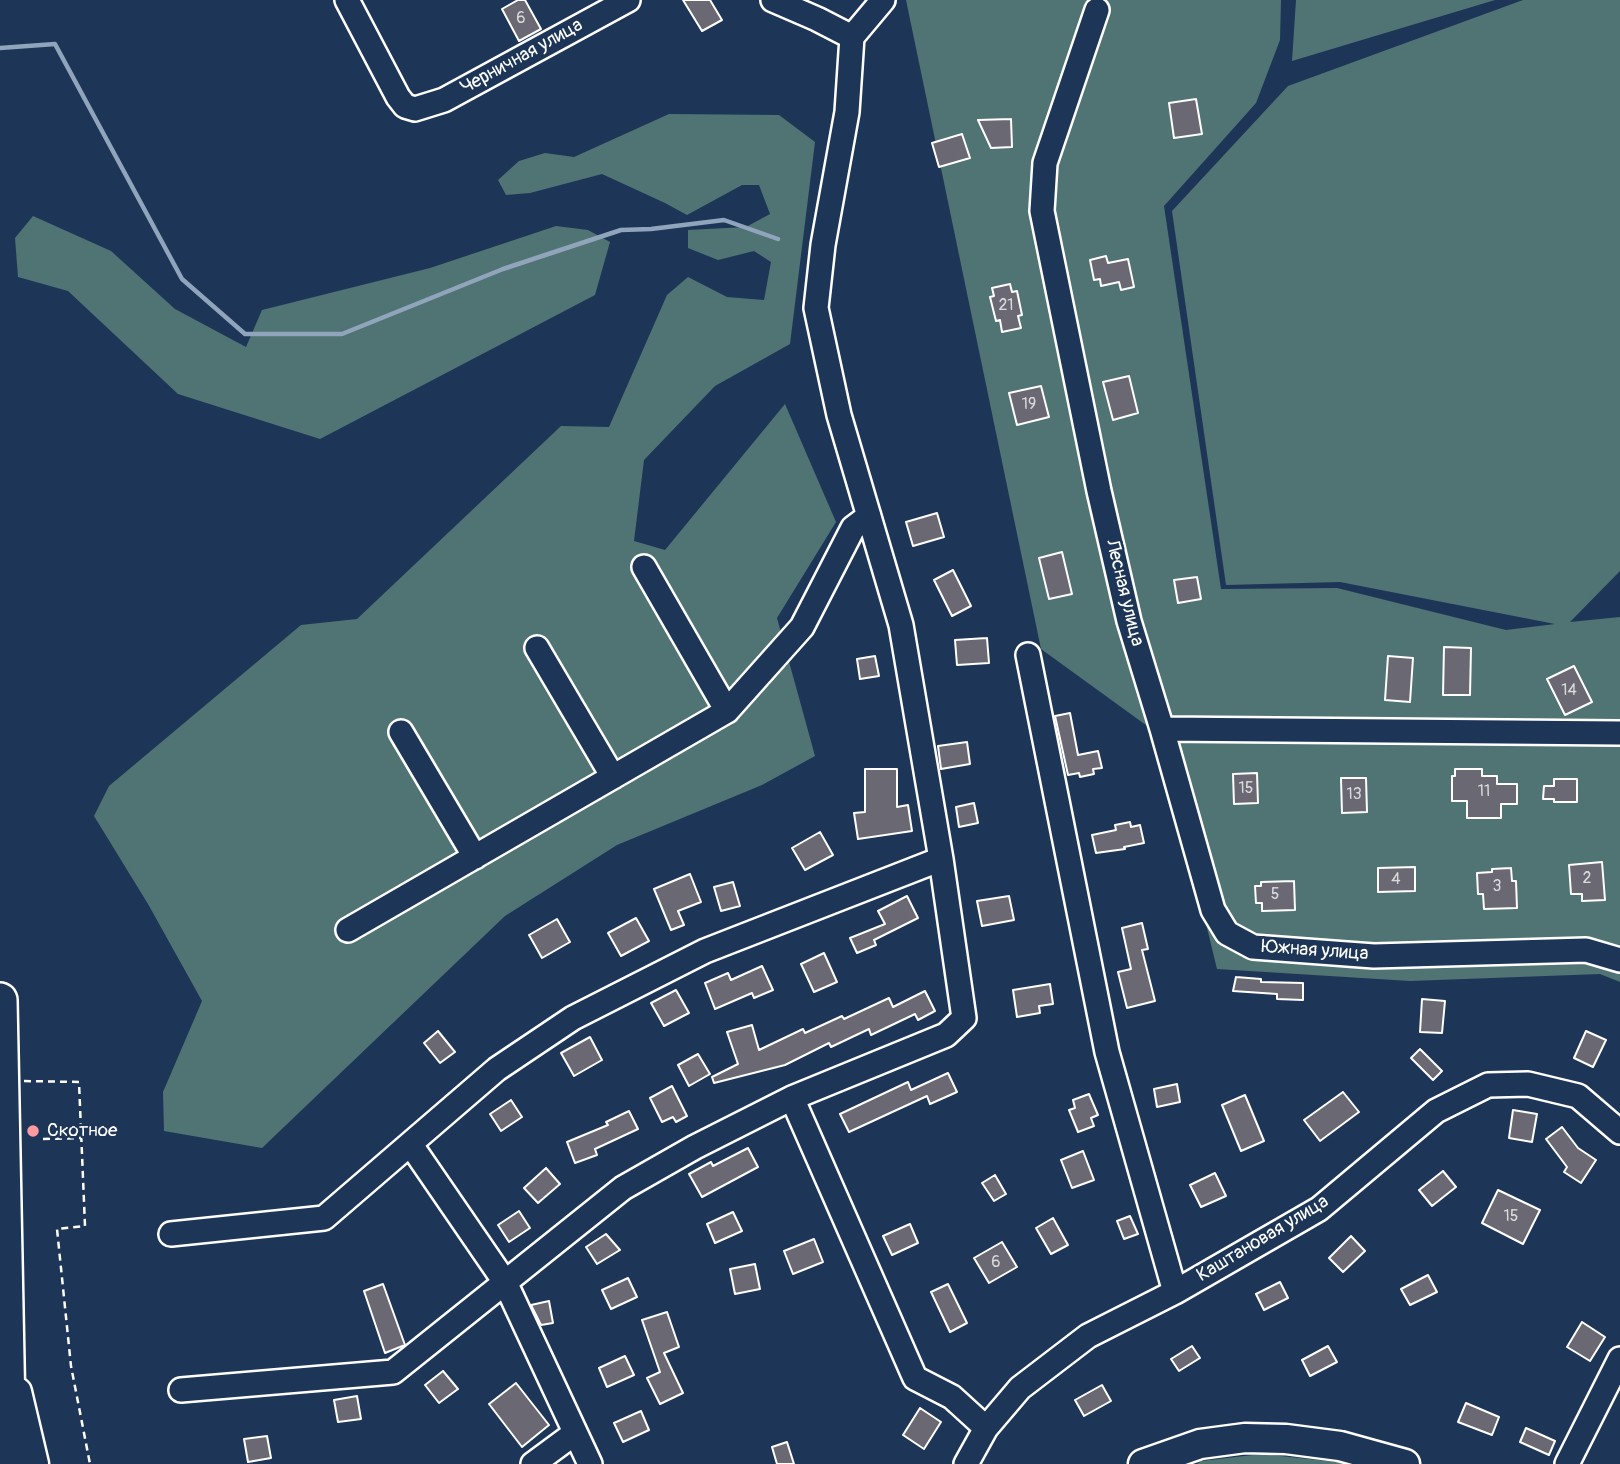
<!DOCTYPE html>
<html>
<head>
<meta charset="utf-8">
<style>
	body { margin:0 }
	canvas { display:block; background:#1d3557 }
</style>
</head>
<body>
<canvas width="1620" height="1464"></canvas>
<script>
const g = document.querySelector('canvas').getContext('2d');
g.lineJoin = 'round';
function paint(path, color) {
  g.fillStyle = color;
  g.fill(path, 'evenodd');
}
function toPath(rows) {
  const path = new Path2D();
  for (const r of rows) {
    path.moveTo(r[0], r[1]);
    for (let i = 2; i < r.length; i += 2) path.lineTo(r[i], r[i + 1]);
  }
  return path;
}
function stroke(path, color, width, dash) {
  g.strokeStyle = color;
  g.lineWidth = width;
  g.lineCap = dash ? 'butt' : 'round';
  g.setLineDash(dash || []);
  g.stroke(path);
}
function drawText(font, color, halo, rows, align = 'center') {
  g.font = font + ' Pangolin,sans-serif';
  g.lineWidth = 5;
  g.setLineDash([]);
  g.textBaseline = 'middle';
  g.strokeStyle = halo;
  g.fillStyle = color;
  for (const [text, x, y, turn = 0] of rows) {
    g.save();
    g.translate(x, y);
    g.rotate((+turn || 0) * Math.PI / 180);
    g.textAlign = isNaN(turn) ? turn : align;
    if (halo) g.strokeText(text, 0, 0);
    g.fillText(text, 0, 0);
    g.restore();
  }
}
const green = toPath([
	[906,0,1281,0,1280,40,1256,103,1164,206,1221,589,1337,588,1506,630,1555,624,1340,582,1226,585,1172,211,1288,86,1523,0,1620,0,1620,571,1570,622,1620,617,1620,982,1600,974,1410,981,1217,969,1188,850,1150,728,1041,649],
	[1296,0,1495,0,1292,61],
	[669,114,779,115,815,142,790,344,715,386,644,460,634,541,665,550,785,404,836,522,777,618,815,756,762,785,617,845,505,916,262,1148,164,1131,163,1092,202,1001,148,904,94,816,109,786,301,625,357,619,561,426,609,427,667,295,688,277,727,297,764,300,771,262,754,251,718,260,688,248,688,230,746,227,770,214,759,185,742,185,687,215,665,203,602,174,530,193,506,195,498,180,519,161,545,153,574,157],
	[33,216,111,251,175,309,246,347,262,310,430,268,556,226,588,230,610,242,595,295,320,439,178,394,68,291,18,277,15,238],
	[1262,1454,1337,1462,1345,1464,1197,1464,1201,1461]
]);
const stream = toPath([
	[0,48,55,44,182,279,245,334,342,334,503,269,621,230,651,229,724,220,778,239]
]);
const building = toPath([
	[518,0,525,0,541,29,519,41,502,9,518,0],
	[683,0,710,0,722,20,702,31,683,0],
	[1196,99,1202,134,1174,138,1169,103,1196,99],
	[1011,119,1012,147,991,148,978,120,1011,119],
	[962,134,970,158,939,167,932,143,962,134],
	[1106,256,1108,263,1128,259,1134,287,1121,290,1119,282,1101,286,1100,279,1094,280,1090,260,1106,256],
	[1010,284,1012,292,1017,291,1022,315,1018,316,1021,328,1002,332,1000,320,996,321,990,297,994,296,992,288,1010,284],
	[1129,376,1138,413,1113,420,1103,382,1129,376],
	[1041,386,1049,417,1017,425,1009,393,1041,386],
	[937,513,944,537,913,546,906,522,937,513],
	[1062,552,1072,594,1049,599,1039,558,1062,552],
	[953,570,971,606,952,616,934,580,953,570],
	[1197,577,1201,599,1178,603,1174,580,1197,577],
	[987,638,989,663,957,665,955,640,987,638],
	[1444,647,1471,648,1470,695,1443,695,1444,647],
	[875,656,879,676,860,679,857,659,875,656],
	[1388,656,1413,658,1410,702,1385,700,1388,656],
	[1574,666,1592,702,1565,715,1547,679,1574,666],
	[1070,713,1078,755,1098,751,1102,768,1093,769,1094,774,1080,777,1079,773,1068,775,1055,716,1070,713],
	[967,742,970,764,941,769,938,746,967,742],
	[865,769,897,769,897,807,908,805,912,831,858,839,854,813,865,812,865,769],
	[1455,769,1482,769,1482,776,1497,776,1497,784,1517,784,1517,804,1501,804,1501,818,1467,818,1467,801,1452,801,1452,776,1455,776,1455,769],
	[1257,773,1258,803,1234,804,1233,774,1257,773],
	[1341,778,1366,778,1367,812,1342,813,1341,778],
	[1554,779,1577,779,1577,802,1554,802,1554,799,1543,799,1544,786,1554,786,1554,779],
	[974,803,978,823,959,827,956,807,974,803],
	[1130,822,1131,827,1140,825,1144,843,1124,847,1125,849,1096,853,1092,835,1116,830,1115,825,1130,822],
	[820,832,833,855,805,870,792,848,820,832],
	[1602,862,1605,900,1582,901,1582,894,1571,894,1569,865,1602,862],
	[1415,867,1415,891,1378,892,1378,868,1415,867],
	[1511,868,1512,881,1516,881,1517,908,1484,909,1483,894,1478,894,1477,873,1492,872,1492,869,1511,868],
	[690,874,701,902,678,911,684,925,671,930,654,889,690,874],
	[1294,881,1295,910,1262,911,1262,903,1256,903,1255,886,1261,886,1261,882,1294,881],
	[733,882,740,906,721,911,714,887,733,882],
	[907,896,918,918,874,940,876,945,857,953,850,938,885,924,878,911,907,896],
	[1009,896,1014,920,982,926,977,901,1009,896],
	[636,918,649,941,621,956,608,933,636,918],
	[557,919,570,942,542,958,529,935,557,919],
	[1142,923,1148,949,1142,950,1155,1001,1127,1008,1118,972,1131,969,1122,928,1142,923],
	[824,953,837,982,814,992,801,964,824,953],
	[762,966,773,990,754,998,752,993,715,1009,705,983,728,973,731,980,762,966],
	[1236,977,1261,979,1261,982,1303,983,1303,1000,1277,999,1277,994,1233,991,1236,977],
	[1050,984,1053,1004,1039,1006,1040,1013,1017,1017,1013,990,1050,984],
	[676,990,689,1013,664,1026,651,1003,676,990],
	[925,991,935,1011,918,1020,915,1014,871,1035,869,1029,831,1047,829,1043,785,1065,714,1083,712,1077,738,1064,727,1032,752,1025,759,1050,803,1029,805,1033,842,1016,844,1019,889,998,893,1007,925,991],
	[1422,999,1445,1001,1442,1033,1420,1032,1422,999],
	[438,1031,455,1052,440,1063,424,1043,438,1031],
	[1586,1031,1606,1040,1593,1067,1574,1058,1586,1031],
	[590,1037,602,1060,574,1076,561,1053,590,1037],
	[1420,1049,1442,1071,1433,1080,1411,1058,1420,1049],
	[698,1054,710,1074,689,1086,678,1065,698,1054],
	[948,1073,957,1092,930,1104,927,1096,849,1132,840,1114,908,1082,911,1090,948,1073],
	[1177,1084,1180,1102,1157,1107,1154,1089,1177,1084],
	[672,1086,687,1116,676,1122,673,1117,662,1122,650,1098,672,1086],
	[1343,1092,1359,1112,1320,1141,1304,1120,1343,1092],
	[1089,1094,1098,1115,1091,1118,1094,1126,1078,1132,1069,1110,1075,1108,1073,1100,1089,1094],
	[1245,1095,1264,1141,1241,1151,1222,1105,1245,1095],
	[511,1100,522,1117,501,1131,490,1114,511,1100],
	[1513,1110,1537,1114,1532,1142,1509,1138,1513,1110],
	[629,1111,638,1129,595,1149,597,1155,575,1163,567,1142,608,1125,606,1122,629,1111],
	[1562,1127,1578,1148,1596,1160,1581,1183,1564,1172,1567,1167,1546,1139,1562,1127],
	[748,1148,758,1167,702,1197,689,1174,711,1162,713,1166,748,1148],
	[1083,1151,1094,1180,1072,1188,1061,1160,1083,1151],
	[546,1168,560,1184,538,1203,524,1188,546,1168],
	[1443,1171,1456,1187,1432,1206,1419,1190,1443,1171],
	[1215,1173,1226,1196,1201,1207,1190,1185,1215,1173],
	[995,1175,1006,1194,994,1201,982,1183,995,1175],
	[1498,1190,1540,1210,1523,1244,1482,1223,1498,1190],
	[519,1211,530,1228,509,1242,498,1225,519,1211],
	[733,1212,742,1231,715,1243,707,1224,733,1212],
	[1130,1216,1138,1234,1124,1239,1117,1221,1130,1216],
	[1053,1218,1068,1245,1051,1254,1036,1228,1053,1218],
	[910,1224,918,1243,892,1255,883,1236,910,1224],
	[606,1234,620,1250,597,1264,586,1247,606,1234],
	[1351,1236,1365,1251,1343,1272,1329,1258,1351,1236],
	[814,1239,823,1262,793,1274,784,1251,814,1239],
	[1002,1242,1017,1267,989,1283,974,1258,1002,1242],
	[755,1264,760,1289,735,1294,730,1269,755,1264],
	[1428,1275,1437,1292,1410,1305,1401,1289,1428,1275],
	[628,1278,637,1297,611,1309,602,1290,628,1278],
	[1280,1282,1288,1298,1264,1310,1256,1294,1280,1282],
	[383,1284,405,1345,385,1353,364,1291,383,1284],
	[948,1284,967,1323,950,1332,931,1292,948,1284],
	[549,1301,553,1323,541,1325,531,1305,549,1301],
	[667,1312,679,1347,664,1353,683,1393,660,1404,647,1378,660,1372,642,1320,667,1312],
	[1582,1322,1605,1337,1590,1361,1567,1347,1582,1322],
	[1192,1346,1200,1358,1179,1371,1171,1359,1192,1346],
	[1328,1346,1337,1362,1310,1376,1302,1360,1328,1346],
	[625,1356,634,1375,607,1387,599,1368,625,1356],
	[443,1371,458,1389,439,1403,425,1385,443,1371],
	[516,1383,549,1425,522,1447,489,1404,516,1383],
	[1102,1385,1111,1401,1084,1416,1075,1400,1102,1385],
	[357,1396,361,1419,338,1422,334,1400,357,1396],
	[1466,1403,1499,1417,1492,1435,1458,1422,1466,1403],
	[920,1408,941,1422,924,1449,903,1435,920,1408],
	[641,1411,649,1430,623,1442,614,1423,641,1411],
	[1526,1428,1555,1441,1549,1455,1520,1442,1526,1428],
	[267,1436,271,1458,248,1462,244,1439,267,1436],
	[787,1442,794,1464,777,1464,772,1447,787,1442]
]);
const path = toPath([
	[24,1081,79,1082,85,1226,57,1229,71,1366,90,1464],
	[43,1139,82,1138]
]);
const minor = toPath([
	[347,0,398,97,405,106,415,109,444,100,628,0],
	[773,0,817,19,852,37],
	[883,0,852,37,847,112,823,245,816,308,839,415,901,625,941,859,964,1018,946,1035,792,1098,915,1378,952,1397,986,1428],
	[1097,10,1045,163,1042,211,1099,491,1129,621,1162,729,1620,733],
	[644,567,727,711],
	[537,648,613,777],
	[1028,655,1107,1052,1175,1292],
	[1162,729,1213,910,1227,933,1253,947,1374,956,1586,950,1620,960],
	[401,732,475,857],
	[348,930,727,711,802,627,853,528,869,516],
	[411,1145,505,1282,590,1464],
	[171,1234,324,1218,497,1069,573,1018,705,951,941,859],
	[181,1390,393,1372,623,1188,695,1147,792,1098],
	[533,1464,575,1433],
	[966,1464,986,1428,1020,1388,1088,1336,1175,1292,1319,1209,1436,1111,1488,1085,1528,1084,1578,1096,1620,1132],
	[1567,1464,1620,1359]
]);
const major = toPath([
	[17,1392,34,1464],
	[1143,1464,1200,1444,1245,1438,1286,1439,1340,1446,1405,1464]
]);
const highway = toPath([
	[0,1000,9,1464]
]);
const markers = [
	[33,1131,7,"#ff9aa2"]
];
const numberNames = [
	["6",521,19],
	["21",1006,306],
	["19",1029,405],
	["14",1569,691],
	["15",1246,789],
	["11",1484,792],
	["13",1354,795],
	["2",1587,879],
	["4",1396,880],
	["3",1497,887],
	["5",1275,895],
	["15",1511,1217],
	["6",996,1263]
];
const streetNames = [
	["Черничная улица",522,57,-29],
	["Лесная улица",1124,593,76],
	["Южная улица",1315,951,4],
	["Каштановая улица",1263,1239,-31]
];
const poiNames = [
	["Скотное",47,1131]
];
paint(green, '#507373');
stroke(stream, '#90a4bb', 4.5);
paint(building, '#696873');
stroke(building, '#fff', 2);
stroke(minor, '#fff', 28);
stroke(major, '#fff', 33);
stroke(highway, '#fff', 38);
stroke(path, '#fff', 2.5, [7, 5]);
stroke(minor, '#1d3557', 23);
stroke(major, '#1d3557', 28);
stroke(highway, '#1d3557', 33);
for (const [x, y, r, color] of markers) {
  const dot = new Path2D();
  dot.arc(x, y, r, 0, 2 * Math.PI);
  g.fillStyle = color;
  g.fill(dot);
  stroke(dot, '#1d3557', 2.5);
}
drawText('16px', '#dad9dc', null, numberNames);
drawText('19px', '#fff', '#1d3557', streetNames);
drawText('19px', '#fff', '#1d3557', poiNames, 'left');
</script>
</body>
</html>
